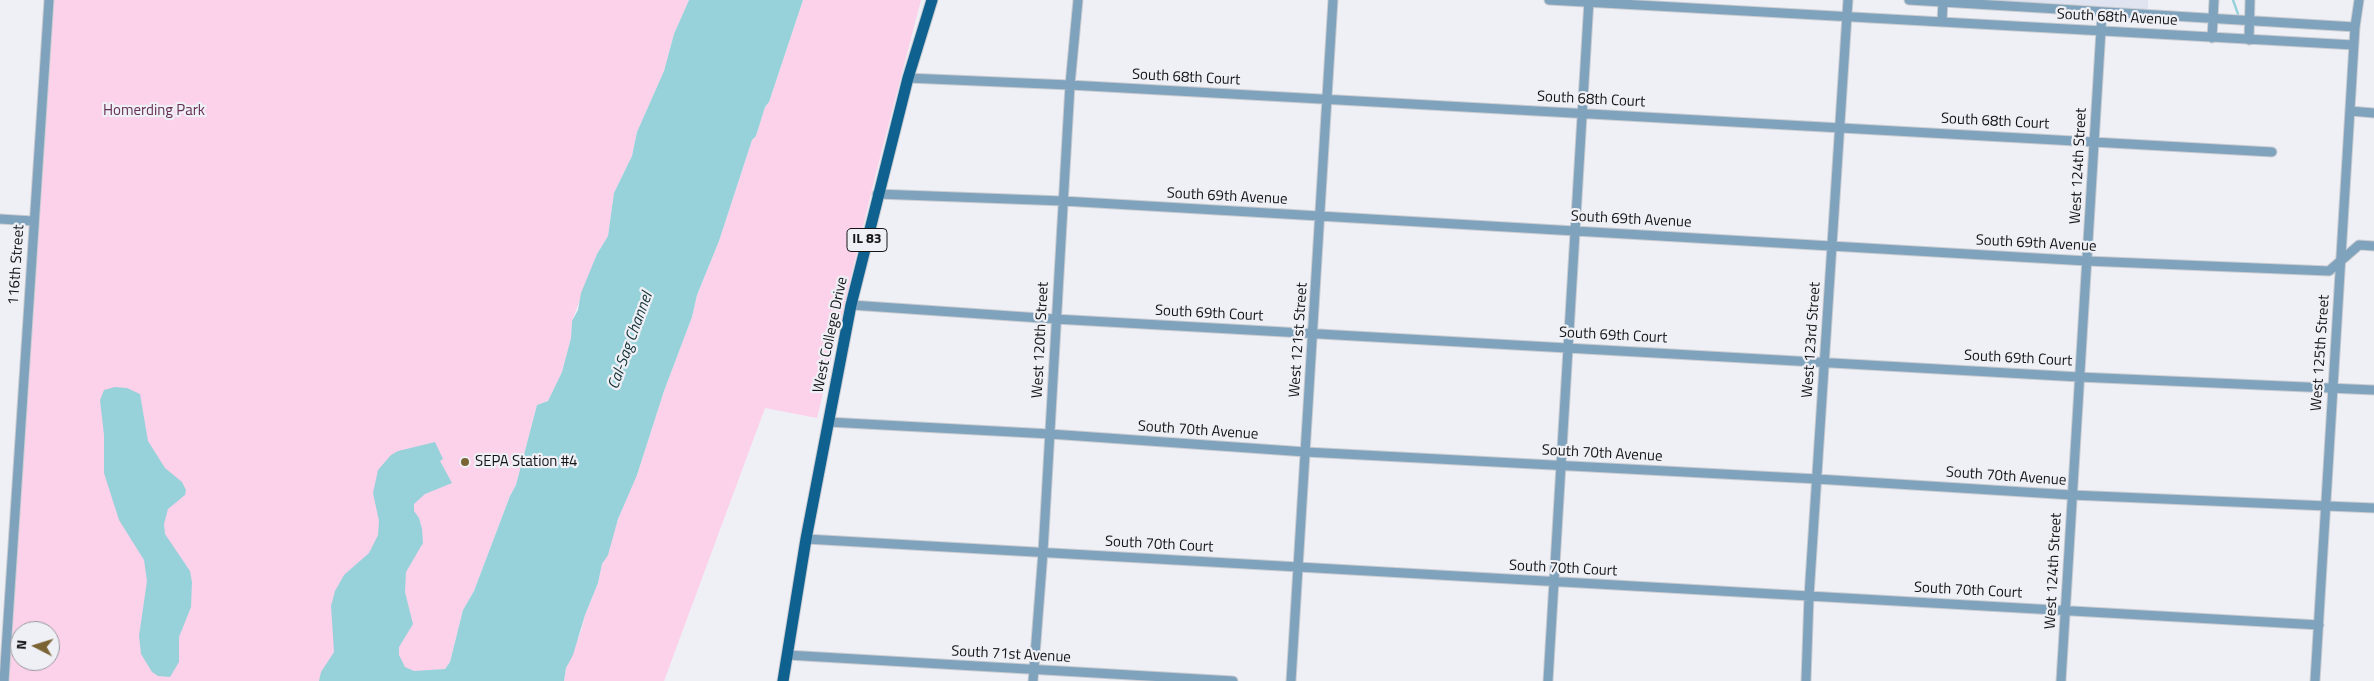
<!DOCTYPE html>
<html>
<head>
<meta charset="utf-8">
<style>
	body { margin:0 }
	#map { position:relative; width:2374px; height:681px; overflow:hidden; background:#eef0f6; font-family:"Titillium Web",sans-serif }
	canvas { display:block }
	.north { position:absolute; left:10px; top:621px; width:50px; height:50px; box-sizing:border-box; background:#eef0f6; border:1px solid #97989d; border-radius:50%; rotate:275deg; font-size:14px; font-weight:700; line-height:20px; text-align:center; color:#151517 }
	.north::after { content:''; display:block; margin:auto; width:18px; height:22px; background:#7b6434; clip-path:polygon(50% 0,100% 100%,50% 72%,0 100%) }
</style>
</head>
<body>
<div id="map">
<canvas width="2374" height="681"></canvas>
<div class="north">N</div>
</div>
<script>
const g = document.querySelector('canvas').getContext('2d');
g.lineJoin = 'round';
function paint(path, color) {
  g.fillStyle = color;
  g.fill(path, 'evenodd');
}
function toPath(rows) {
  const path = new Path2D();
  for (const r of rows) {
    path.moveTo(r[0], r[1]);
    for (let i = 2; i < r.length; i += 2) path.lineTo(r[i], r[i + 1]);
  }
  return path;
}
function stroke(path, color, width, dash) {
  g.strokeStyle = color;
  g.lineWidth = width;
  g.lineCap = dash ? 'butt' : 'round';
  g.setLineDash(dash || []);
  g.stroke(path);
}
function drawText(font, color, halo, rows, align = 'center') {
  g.font = font + ' "Titillium Web",sans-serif';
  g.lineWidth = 4.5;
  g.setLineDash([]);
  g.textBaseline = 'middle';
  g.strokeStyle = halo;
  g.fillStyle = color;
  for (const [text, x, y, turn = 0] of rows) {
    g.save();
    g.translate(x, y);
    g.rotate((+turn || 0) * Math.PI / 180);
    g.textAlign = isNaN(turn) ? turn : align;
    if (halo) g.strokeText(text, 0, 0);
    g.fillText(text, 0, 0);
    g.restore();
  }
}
const built = toPath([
	[1986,0,2148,0,2148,10]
]);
const green = toPath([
	[51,0,689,0,674,34,664,71,637,132,632,156,614,193,608,236,597,254,572,321,571,338,562,372,548,401,537,405,516,485,510,496,474,591,463,610,450,662,445,669,424,671,420,681,7,681],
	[20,631,50,631,50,661,20,661],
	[803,0,921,0,876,173,817,418,765,408,664,681,564,681,566,668,581,631,585,615,598,583,602,564,631,484,637,475,664,391,692,317,697,295,719,241,752,140,756,136,765,107,769,102]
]);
const water = toPath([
	[689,0,803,0,769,102,765,107,756,136,752,140,719,241,697,295,692,317,664,391,637,475,618,519,608,555,602,564,598,583,585,615,573,655,566,668,564,681,319,681,321,672,334,652,331,606,335,591,344,575,369,553,378,535,379,521,373,493,378,470,391,455,398,451,435,442,443,459,440,461,452,483,425,494,414,504,414,511,419,518,422,529,423,543,406,572,405,592,413,624,399,647,399,655,405,667,414,671,445,669,450,662,463,610,474,591,510,496,516,485,537,405,548,401,562,372,571,338,572,321,578,310,581,293,597,254,608,236,614,193,632,156,637,132,664,71,674,34],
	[115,387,127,388,140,394,148,441,165,468,182,482,186,490,185,495,168,509,164,524,165,534,190,571,192,582,191,607,179,637,179,662,170,677,158,676,152,672,141,654,139,636,147,581,144,560,119,520,104,473,104,435,100,400,104,390]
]);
const stream = toPath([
	[2233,0,2238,14]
]);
const minor = toPath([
	[1549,0,2354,45],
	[1909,0,2355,27],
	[1942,22,1943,0],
	[2212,38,2214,0],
	[2249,40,2250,0],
	[908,78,1070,85,2272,152],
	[2350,111,2374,113],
	[877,194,1063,201,2087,261,2329,271,2359,245,2374,246],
	[0,219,33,221],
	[851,305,1055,319,2079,377,2374,390],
	[828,422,1050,434,1306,452,1817,479,2072,495,2374,508],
	[806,539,2319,625],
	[787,655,1233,681],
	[4,681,49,0],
	[1033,681,1043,552,1070,85,1078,0],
	[1291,681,1333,0],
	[1548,681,1589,0],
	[1806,681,1809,596,1848,0],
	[2061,681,2102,13],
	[2315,681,2355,27,2359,0]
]);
const major = toPath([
	[783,681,806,539,851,305,908,78,932,0]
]);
const markers = [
	[465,462,5,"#7b6434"]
];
const shields = [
	[867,240,40]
];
const shieldNames = [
	["IL 83",867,240]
];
const streetNames = [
	["South 68th Avenue",2117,18,3],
	["South 68th Court",1186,78,3],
	["South 68th Court",1591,100,3],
	["South 68th Court",1995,122,3],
	["West 124th Street",2079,166,-87],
	["South 69th Avenue",1227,197,3],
	["South 69th Avenue",1631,220,3],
	["South 69th Avenue",2036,244,3],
	["116th Street",17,265,-86],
	["South 69th Court",1209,314,3],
	["West College Drive",831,335,-78],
	["South 69th Court",1613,336,3],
	["West 120th Street",1041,340,-87],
	["West 121st Street",1299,340,-86],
	["West 123rd Street",1812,340,-86],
	["West 125th Street",2321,353,-86],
	["South 69th Court",2018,359,3],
	["South 70th Avenue",1198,431,4],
	["South 70th Avenue",1602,454,3],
	["South 70th Avenue",2006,477,4],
	["South 70th Court",1159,545,3],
	["South 70th Court",1563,569,3],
	["West 124th Street",2054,571,-87],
	["South 70th Court",1968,591,3],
	["South 71st Avenue",1011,655,3]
];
const parkNames = [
	["Homerding Park",154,111]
];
const poiNames = [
	["SEPA Station #4",475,462]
];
const waterNames = [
	["Cal-Sag Channel",631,341,-70]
];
paint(built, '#e0e3f0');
paint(green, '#fcd1ea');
paint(water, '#97d2db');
stroke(stream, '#97d2db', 2.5);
stroke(minor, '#cbcdd2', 11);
stroke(major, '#cbcdd2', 13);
stroke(minor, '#80a3bd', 9);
stroke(major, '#0f618f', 11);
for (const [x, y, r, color] of markers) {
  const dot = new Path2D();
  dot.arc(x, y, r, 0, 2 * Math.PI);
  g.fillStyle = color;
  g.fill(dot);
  stroke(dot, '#eef0f6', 2);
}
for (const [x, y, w] of shields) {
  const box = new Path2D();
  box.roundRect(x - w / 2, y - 11.5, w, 23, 4);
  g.fillStyle = '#eef0f6';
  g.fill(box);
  stroke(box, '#151517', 1);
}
drawText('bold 14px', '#151517', null, shieldNames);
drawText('15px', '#151517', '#eef0f6', streetNames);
drawText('15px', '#673054', '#eef0f6', parkNames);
drawText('15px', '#151517', '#eef0f6', poiNames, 'left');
drawText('italic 16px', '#133236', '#eef0f6', waterNames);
</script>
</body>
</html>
